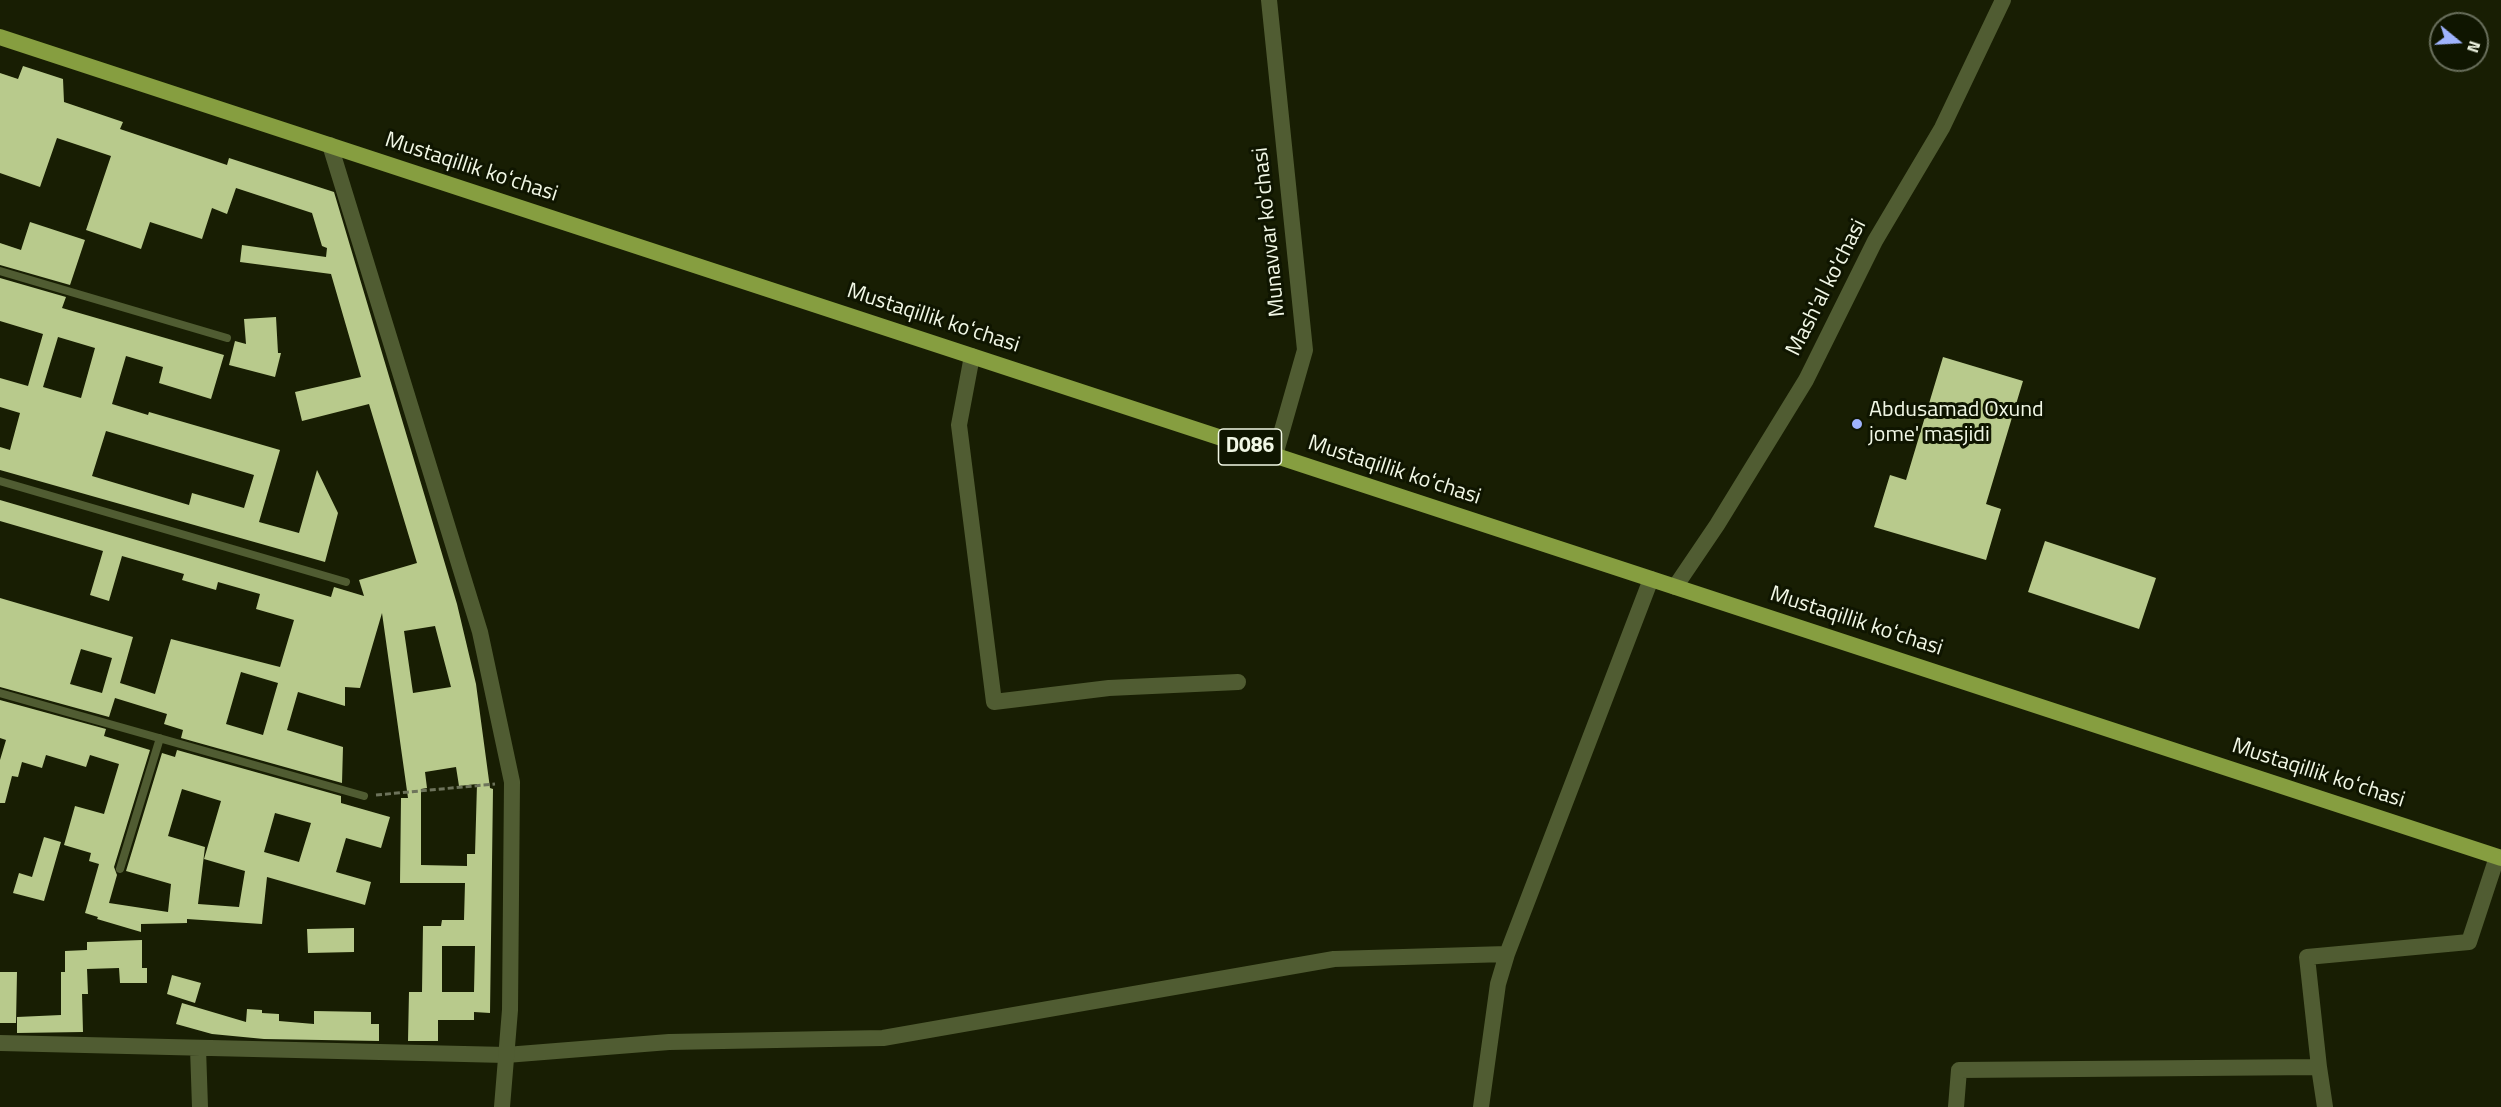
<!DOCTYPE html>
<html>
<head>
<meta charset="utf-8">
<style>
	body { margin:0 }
	#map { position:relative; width:2501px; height:1107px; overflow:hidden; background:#181e03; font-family:"Titillium Web",sans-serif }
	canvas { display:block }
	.north { position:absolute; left:2429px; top:12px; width:60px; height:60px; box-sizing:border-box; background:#0f1500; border:2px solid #696f5c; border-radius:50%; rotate:108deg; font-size:16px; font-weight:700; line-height:24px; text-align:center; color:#f1f7e5 }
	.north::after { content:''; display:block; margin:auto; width:21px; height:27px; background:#9fb3fd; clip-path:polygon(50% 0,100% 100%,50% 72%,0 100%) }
</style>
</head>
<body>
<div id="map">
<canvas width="2501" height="1107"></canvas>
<div class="north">N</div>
</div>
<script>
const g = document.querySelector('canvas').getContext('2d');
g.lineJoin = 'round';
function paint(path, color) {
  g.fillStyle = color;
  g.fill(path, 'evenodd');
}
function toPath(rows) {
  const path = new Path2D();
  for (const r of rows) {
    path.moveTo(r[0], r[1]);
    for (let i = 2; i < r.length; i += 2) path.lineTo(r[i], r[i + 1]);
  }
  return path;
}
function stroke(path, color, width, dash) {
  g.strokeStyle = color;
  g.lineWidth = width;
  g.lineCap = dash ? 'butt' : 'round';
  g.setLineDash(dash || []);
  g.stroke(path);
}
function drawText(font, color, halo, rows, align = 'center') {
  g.font = font + ' "Titillium Web",sans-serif';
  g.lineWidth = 6;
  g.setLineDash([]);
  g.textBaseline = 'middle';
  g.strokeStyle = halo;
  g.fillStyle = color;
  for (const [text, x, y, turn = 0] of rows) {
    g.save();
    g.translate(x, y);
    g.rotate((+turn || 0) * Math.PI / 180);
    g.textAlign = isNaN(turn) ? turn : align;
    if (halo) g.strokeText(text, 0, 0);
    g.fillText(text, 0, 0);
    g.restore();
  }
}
const building = toPath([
	[23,66,63,79,64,102,123,122,120,129,227,165,229,158,334,192,457,604,476,684,490,788,493,789,490,1013,474,1012,474,1020,438,1020,438,1041,408,1041,409,992,422,992,423,926,441,926,442,920,464,920,465,883,400,883,401,798,408,798,382,613,360,688,345,687,345,706,298,692,287,730,343,747,342,783,181,738,183,730,164,724,167,714,115,698,109,717,0,687,0,598,133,637,120,683,155,694,171,639,280,667,294,620,256,609,260,594,218,582,216,590,182,580,184,574,122,556,109,601,90,595,103,551,0,521,0,500,331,597,334,587,364,596,359,580,417,563,369,404,302,421,295,392,361,377,331,274,240,262,242,245,326,257,327,248,322,246,312,213,236,188,227,214,212,208,202,239,150,222,141,249,86,230,111,156,57,138,40,187,0,173,0,73,18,79],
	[435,626,451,687,413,693,404,631],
	[81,649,112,658,102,693,70,684],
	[241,672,278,683,263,735,226,724],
	[456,767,459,786,477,784,475,854,467,854,467,866,421,865,421,789,427,788,425,772],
	[442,946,475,946,474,992,442,992],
	[30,222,85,240,70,285,0,265,0,243,21,250],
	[0,278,66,297,62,308,224,355,211,399,159,383,163,367,126,356,112,404,148,415,149,412,280,450,259,522,299,533,317,470,338,513,325,562,0,470,0,447,10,450,20,413,0,407,0,378,28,386,43,334,0,321],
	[58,337,95,348,81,398,43,387],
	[106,431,254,475,244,508,192,493,189,505,92,476],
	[276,317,278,353,281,353,275,377,229,365,235,341,246,344,244,319],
	[1943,357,2023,381,1986,504,2001,509,1986,560,1874,527,1890,475,1906,480],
	[2045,541,2156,578,2139,629,2028,592],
	[0,700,106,729,104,736,150,750,114,867,117,875,109,903,168,912,171,884,126,871,162,753,175,757,177,750,341,796,341,803,390,817,381,848,346,838,336,872,371,882,365,905,267,877,262,924,187,919,187,923,141,924,141,932,97,919,98,917,85,913,99,864,89,861,91,853,64,845,75,806,104,814,119,764,90,755,86,767,46,755,42,768,22,762,18,777,12,776,5,803,0,803,0,760,6,740,0,738],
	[182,789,221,801,204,859,245,871,239,907,198,904,205,847,168,836],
	[275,813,311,823,299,862,264,852],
	[44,837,61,842,44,901,13,893,19,873,32,877],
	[354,928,354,952,308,953,307,929],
	[142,940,142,968,147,968,147,983,120,983,119,968,87,969,88,994,82,994,83,1032,17,1033,17,1017,61,1015,61,972,65,972,65,951,87,950,87,942],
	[0,972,17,972,16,1023,0,1023],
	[172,975,201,983,195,1003,167,994],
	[182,1003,246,1022,247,1009,262,1010,262,1013,279,1014,279,1021,314,1024,314,1011,371,1012,371,1024,379,1024,379,1041,264,1039,212,1034,176,1024]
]);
const path = toPath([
	[376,795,495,784]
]);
const service = toPath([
	[0,271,227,338],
	[0,481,346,582],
	[0,693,364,796],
	[120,869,160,738]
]);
const minor = toPath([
	[1269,0,1305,350,1275,455],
	[972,356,959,425,994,702,1109,688,1238,682],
	[1675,587,1717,525,1806,380,1875,241,1942,128,2003,0],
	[0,1043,506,1055,669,1042,883,1038,1334,959,1507,954],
	[198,1048,200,1107],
	[2319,1067,2325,1107],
	[1481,1107,1498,984,1507,954,1651,579],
	[1956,1107,1959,1070,2319,1067,2307,957,2469,942,2497,857]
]);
const tertiary = toPath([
	[330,145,480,632,512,782,510,1010,502,1107]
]);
const primary = toPath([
	[0,37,2501,858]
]);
const markers = [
	[1857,424,6,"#9fb3fd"]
];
const shields = [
	[1250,447,63]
];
const shieldNames = [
	["D086",1250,447]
];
const streetNames = [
	["Mustaqillik koʻchasi",471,168,18],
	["Munavvar ko'chasi",1270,232,-96],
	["Mash'al ko'chasi",1827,288,-63],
	["Mustaqillik koʻchasi",933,319,18],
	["Mustaqillik koʻchasi",1394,471,18],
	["Mustaqillik koʻchasi",1856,622,18],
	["Mustaqillik koʻchasi",2318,774,18]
];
const poiNames = [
	["Abdusamad Oxund",1869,411],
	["jome' masjidi",1869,436]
];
paint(building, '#b8ca8c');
stroke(path, '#6d735b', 3, [6, 3]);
stroke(service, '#505c32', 8);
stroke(minor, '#505c32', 16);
stroke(tertiary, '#505c32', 16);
stroke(primary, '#869e40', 16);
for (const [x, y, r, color] of markers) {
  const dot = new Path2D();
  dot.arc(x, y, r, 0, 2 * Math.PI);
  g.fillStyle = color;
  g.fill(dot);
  stroke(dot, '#0f1500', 2);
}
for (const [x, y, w] of shields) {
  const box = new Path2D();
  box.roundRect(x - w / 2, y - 18, w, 36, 4.5);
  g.fillStyle = '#0f1500';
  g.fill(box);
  stroke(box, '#f1f7e5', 1.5);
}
drawText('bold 21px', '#f1f7e5', null, shieldNames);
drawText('22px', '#f1f7e5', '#0f1500', streetNames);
drawText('22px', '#f1f7e5', '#0f1500', poiNames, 'left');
</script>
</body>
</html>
